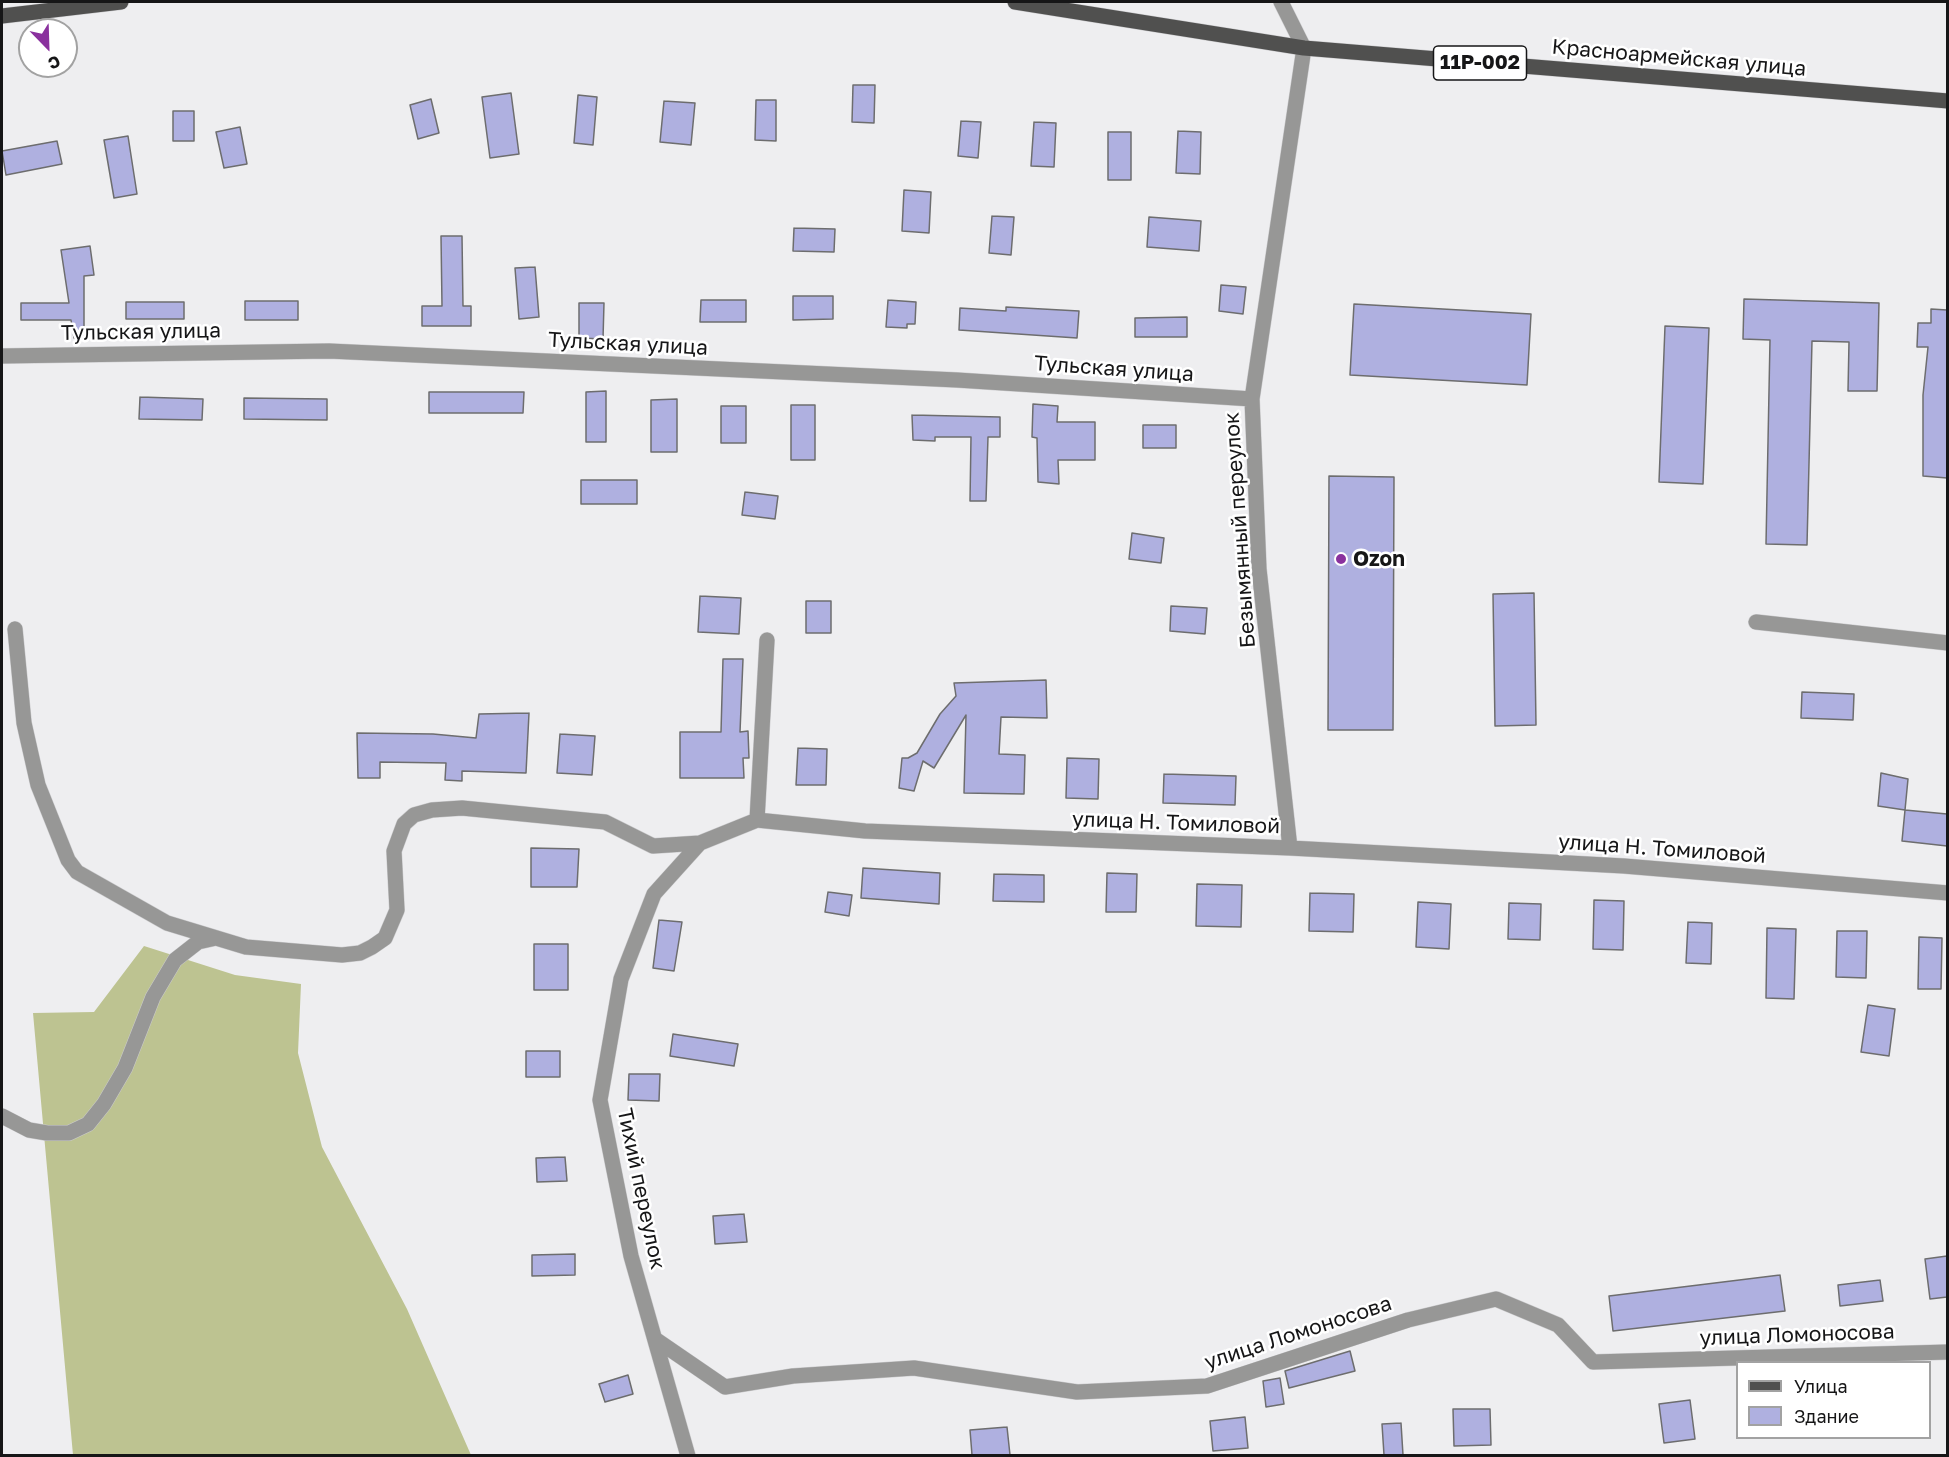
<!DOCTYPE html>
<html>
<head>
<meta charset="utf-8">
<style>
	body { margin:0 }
	#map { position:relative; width:1949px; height:1457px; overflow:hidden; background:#eeeef0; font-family:"Golos Text",sans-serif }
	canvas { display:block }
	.frame { position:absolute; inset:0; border:3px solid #161617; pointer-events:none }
	.legend { position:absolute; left:1736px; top:1361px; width:195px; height:78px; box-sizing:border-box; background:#fff; border:2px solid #a2a2a2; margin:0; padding:8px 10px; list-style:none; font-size:18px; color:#161617 }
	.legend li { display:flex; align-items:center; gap:12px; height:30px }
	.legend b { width:30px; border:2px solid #a2a2a2 }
	.north { position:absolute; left:18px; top:18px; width:60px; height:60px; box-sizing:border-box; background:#fff; border:2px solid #a2a2a2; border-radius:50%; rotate:157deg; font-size:16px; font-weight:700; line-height:24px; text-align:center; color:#161617 }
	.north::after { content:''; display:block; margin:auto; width:21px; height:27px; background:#8a319e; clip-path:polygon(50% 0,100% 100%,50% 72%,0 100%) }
</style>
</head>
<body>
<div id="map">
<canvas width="1949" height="1457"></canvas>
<div class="frame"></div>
<ul class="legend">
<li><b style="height:8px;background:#50504f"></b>Улица</li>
<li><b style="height:16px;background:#afb0e0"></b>Здание</li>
</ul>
<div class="north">С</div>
</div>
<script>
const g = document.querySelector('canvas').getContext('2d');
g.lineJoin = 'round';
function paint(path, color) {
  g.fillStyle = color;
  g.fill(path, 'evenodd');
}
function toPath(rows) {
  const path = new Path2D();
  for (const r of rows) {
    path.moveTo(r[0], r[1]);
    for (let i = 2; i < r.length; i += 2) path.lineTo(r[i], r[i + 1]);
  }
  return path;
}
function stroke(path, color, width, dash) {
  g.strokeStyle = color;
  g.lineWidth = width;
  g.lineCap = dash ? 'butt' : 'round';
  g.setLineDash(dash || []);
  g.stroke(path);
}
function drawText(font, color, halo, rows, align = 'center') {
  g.font = font + ' "Golos Text",sans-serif';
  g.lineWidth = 5;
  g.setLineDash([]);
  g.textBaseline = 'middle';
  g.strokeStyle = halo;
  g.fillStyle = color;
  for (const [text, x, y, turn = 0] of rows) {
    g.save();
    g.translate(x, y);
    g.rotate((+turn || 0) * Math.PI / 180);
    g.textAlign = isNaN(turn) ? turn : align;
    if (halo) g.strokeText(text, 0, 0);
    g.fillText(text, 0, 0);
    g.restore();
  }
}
const forest = toPath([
	[144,946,235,975,301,984,298,1053,322,1147,407,1309,471,1455,73,1455,33,1013,94,1012]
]);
const building = toPath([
	[853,85,875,85,874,123,852,122,853,85],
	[511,93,519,154,490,158,482,97,511,93],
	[578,95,597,97,593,145,574,143,578,95],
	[431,99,439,133,418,139,410,105,431,99],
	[756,100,776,100,776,141,755,140,756,100],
	[664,101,695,103,691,145,660,142,664,101],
	[173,111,194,111,194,141,173,141,173,111],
	[961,121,981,122,978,158,958,156,961,121],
	[1034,122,1056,123,1054,167,1031,166,1034,122],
	[240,127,247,164,224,168,216,132,240,127],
	[1178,131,1201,132,1200,174,1176,173,1178,131],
	[1108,132,1131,132,1131,180,1108,180,1108,132],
	[128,136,137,194,114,198,104,140,128,136],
	[57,141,62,164,6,175,2,151,57,141],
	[904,190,931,192,929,233,902,231,904,190],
	[992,216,1014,217,1011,255,989,253,992,216],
	[1149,217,1201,221,1199,251,1147,247,1149,217],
	[794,228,835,229,834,252,793,251,794,228],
	[441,236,462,236,463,306,471,306,471,326,422,326,422,306,442,306,441,236],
	[90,246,94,275,84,276,84,337,74,338,71,320,21,320,21,303,69,303,61,250,90,246],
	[535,267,539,317,519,319,515,268,535,267],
	[1221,285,1246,287,1243,314,1219,311,1221,285],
	[793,296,833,296,833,319,793,320,793,296],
	[1744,299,1879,303,1877,391,1848,391,1849,342,1812,341,1807,545,1766,544,1770,340,1743,339,1744,299],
	[701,300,746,300,746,322,700,322,701,300],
	[888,300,916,302,915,324,907,324,907,328,886,327,888,300],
	[245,301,298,301,298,320,245,320,245,301],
	[126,302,184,302,184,319,126,319,126,302],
	[579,303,604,303,603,339,579,338,579,303],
	[1354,304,1531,314,1527,385,1350,375,1354,304],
	[1006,307,1079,311,1077,338,959,330,960,308,1006,311,1006,307],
	[1931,309,1947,310,1947,478,1923,476,1923,395,1928,347,1917,347,1918,323,1931,323,1931,309],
	[1187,317,1187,337,1135,337,1135,318,1187,317],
	[1665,326,1709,328,1703,484,1659,482,1665,326],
	[606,391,606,442,586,442,586,392,606,391],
	[429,392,524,392,523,413,429,413,429,392],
	[140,397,203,399,202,420,139,419,140,397],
	[244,398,327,399,327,420,244,419,244,398],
	[677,399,677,452,651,452,651,400,677,399],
	[1033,404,1058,406,1057,422,1095,422,1095,460,1058,460,1059,484,1038,482,1037,438,1032,437,1033,404],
	[791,405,815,405,815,460,791,460,791,405],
	[721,406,746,406,746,443,721,443,721,406],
	[912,415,1000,417,1000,437,988,437,986,501,970,501,971,437,935,437,935,441,913,440,912,415],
	[1143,425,1176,425,1176,448,1143,448,1143,425],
	[1329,476,1394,477,1393,730,1328,730,1329,476],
	[581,480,637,480,637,504,581,504,581,480],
	[745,492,778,496,775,519,742,515,745,492],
	[1132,533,1164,538,1161,563,1129,559,1132,533],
	[1534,593,1536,725,1495,726,1493,594,1534,593],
	[700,596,741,598,739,634,698,632,700,596],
	[806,601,831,601,831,633,806,633,806,601],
	[1171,606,1207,608,1205,634,1170,631,1171,606],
	[723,659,743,659,740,732,748,731,749,758,743,758,744,778,680,778,680,732,721,732,723,659],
	[1046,680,1047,718,1001,717,999,754,1025,755,1024,794,964,793,966,715,934,768,923,761,914,791,899,788,902,758,908,758,917,753,940,714,956,696,954,683,1046,680],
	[1802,692,1854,694,1853,720,1801,718,1802,692],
	[529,713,526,773,462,771,462,781,445,780,446,763,380,762,380,778,358,778,357,733,433,734,476,738,479,714,529,713],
	[560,734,595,736,592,775,557,773,560,734],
	[798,748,827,749,826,785,796,785,798,748],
	[1067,758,1099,759,1098,799,1066,798,1067,758],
	[1881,773,1908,779,1905,810,1878,806,1881,773],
	[1164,774,1236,776,1235,805,1163,803,1164,774],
	[1905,810,1947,814,1947,846,1902,841,1905,810],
	[531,848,579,849,577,887,531,887,531,848],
	[863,868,940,873,939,904,861,898,863,868],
	[1107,873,1137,874,1136,912,1106,912,1107,873],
	[994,874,1044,875,1044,902,993,901,994,874],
	[1197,884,1242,885,1241,927,1196,926,1197,884],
	[828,892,852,895,849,916,825,912,828,892],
	[1310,893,1354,894,1353,932,1309,931,1310,893],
	[1594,900,1624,901,1623,950,1593,949,1594,900],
	[1418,902,1451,904,1449,949,1416,947,1418,902],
	[1509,903,1541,904,1540,940,1508,939,1509,903],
	[659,920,682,922,674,971,653,968,659,920],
	[1688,922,1712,923,1711,964,1686,963,1688,922],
	[1767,928,1796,929,1794,999,1766,998,1767,928],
	[1837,931,1867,931,1866,978,1836,977,1837,931],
	[1919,937,1942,938,1941,989,1918,989,1919,937],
	[534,944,568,944,568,990,534,990,534,944],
	[1868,1005,1895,1009,1889,1056,1861,1052,1868,1005],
	[673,1034,738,1044,734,1066,670,1056,673,1034],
	[526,1051,560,1051,560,1077,526,1077,526,1051],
	[629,1074,660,1074,659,1101,628,1100,629,1074],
	[565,1157,567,1181,537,1182,536,1158,565,1157],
	[744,1214,747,1242,715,1244,713,1216,744,1214],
	[575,1254,575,1275,532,1276,532,1255,575,1254],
	[1947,1256,1947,1297,1930,1299,1925,1259,1947,1256],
	[1780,1275,1785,1311,1613,1331,1609,1296,1780,1275],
	[1880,1280,1883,1301,1840,1306,1838,1285,1880,1280],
	[1350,1351,1355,1371,1289,1388,1285,1371,1350,1351],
	[628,1375,633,1394,605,1402,599,1384,628,1375],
	[1280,1378,1284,1404,1266,1407,1263,1381,1280,1378],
	[1690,1400,1695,1439,1664,1443,1659,1404,1690,1400],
	[1453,1409,1490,1409,1491,1445,1454,1446,1453,1409],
	[1245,1417,1248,1448,1213,1451,1210,1421,1245,1417],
	[1401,1423,1403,1455,1384,1455,1382,1424,1401,1423],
	[1007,1427,1010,1455,972,1455,970,1430,1007,1427]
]);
const minor = toPath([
	[1281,2,1304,48,1252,399,1259,569,1290,848],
	[2,356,329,351,957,380,1252,399],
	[1756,622,1948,643],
	[15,629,24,723,38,785,68,860,77,872,167,923,246,947,342,955,360,953,372,947,385,938,397,910,394,851,404,824,414,815,432,810,462,808,605,822,653,846,700,843,757,820,865,831,1290,848,1624,866,1948,893],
	[757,820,767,640],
	[2,1116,29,1130,47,1133,69,1133,88,1124,104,1104,125,1068,153,997,175,960,198,942,216,938],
	[655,1339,725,1387,793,1376,914,1368,1077,1392,1207,1386,1408,1320,1496,1299,1558,1325,1593,1362,1948,1352],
	[688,1456,631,1256,600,1100,621,979,654,894,700,843]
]);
const major = toPath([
	[1015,2,1304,48,1948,101],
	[2,16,121,2]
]);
const markers = [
	[1341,559,6,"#8a319e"]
];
const shields = [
	[1480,63,93]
];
const shieldNames = [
	["11Р-002",1480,63]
];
const streetNames = [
	["Красноармейская улица",1679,58,5],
	["Тульская улица",141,332,-1],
	["Тульская улица",628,344,3],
	["Тульская улица",1114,369,4],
	["Безымянный переулок",1240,530,-94],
	["улица Н. Томиловой",1176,823,2],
	["улица Н. Томиловой",1662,849,4],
	["Тихий переулок",641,1189,78],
	["улица Ломоносова",1298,1333,-18],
	["улица Ломоносова",1797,1335,-2]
];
const poiNames = [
	["Ozon",1353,559]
];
paint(forest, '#bdc391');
paint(building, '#afb0e0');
stroke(building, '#6d6d6e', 1.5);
stroke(minor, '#cbcbcd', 16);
stroke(major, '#cbcbcd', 16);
stroke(minor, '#979796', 15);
stroke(major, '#50504f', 15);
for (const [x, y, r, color] of markers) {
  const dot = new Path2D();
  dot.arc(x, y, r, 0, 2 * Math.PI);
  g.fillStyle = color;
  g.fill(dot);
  stroke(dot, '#fff', 2);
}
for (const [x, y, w] of shields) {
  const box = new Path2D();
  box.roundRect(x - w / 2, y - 17, w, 34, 4.5);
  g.fillStyle = '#fff';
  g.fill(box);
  stroke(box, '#161617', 1.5);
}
drawText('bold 20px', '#161617', null, shieldNames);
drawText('21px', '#161617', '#fff', streetNames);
drawText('bold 21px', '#161617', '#fff', poiNames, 'left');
</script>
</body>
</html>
